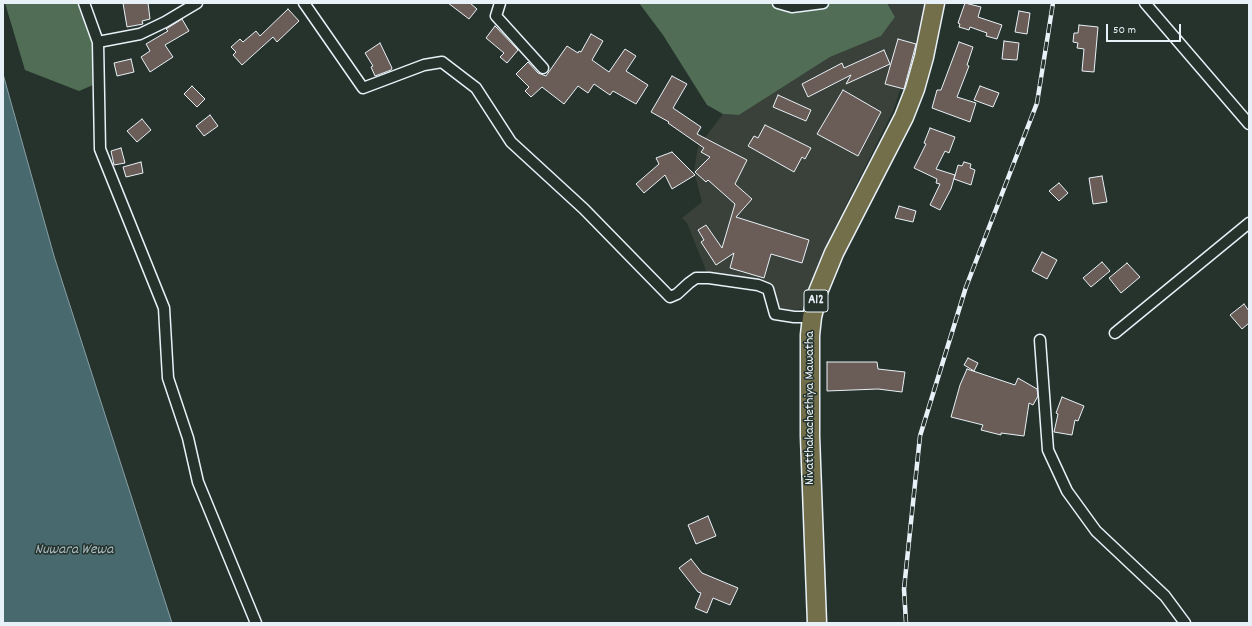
<!DOCTYPE html>
<html>
<head>
<meta charset="utf-8">
<style>
	body { margin:0 }
	#map { position:relative; width:1252px; height:626px; overflow:hidden; background:#26332d; font-family:Dekko,sans-serif }
	canvas { display:block }
	.frame { position:absolute; inset:0; border:4px solid #e8f1f8; pointer-events:none }
	.scale { position:absolute; left:1106px; top:24px; width:75px; height:18px; box-sizing:border-box; border:2px solid #e8f1f8; border-top:0; padding-left:5px; font-size:12px; line-height:14px; white-space:nowrap; color:#e8f1f8; -webkit-text-stroke:3px #26332d; paint-order:stroke }
</style>
</head>
<body>
<div id="map">
<canvas width="1252" height="626"></canvas>
<div class="frame"></div>
<div class="scale">50 m</div>
</div>
<script>
const g = document.querySelector('canvas').getContext('2d');
g.lineJoin = 'round';
function paint(path, color) {
  g.fillStyle = color;
  g.fill(path, 'evenodd');
}
function toPath(rows) {
  const path = new Path2D();
  for (const r of rows) {
    path.moveTo(r[0], r[1]);
    for (let i = 2; i < r.length; i += 2) path.lineTo(r[i], r[i + 1]);
  }
  return path;
}
function stroke(path, color, width, dash) {
  g.strokeStyle = color;
  g.lineWidth = width;
  g.lineCap = dash ? 'butt' : 'round';
  g.setLineDash(dash || []);
  g.stroke(path);
}
function drawText(font, color, halo, rows, align = 'center') {
  g.font = font + ' Dekko,sans-serif';
  g.lineWidth = 3;
  g.setLineDash([]);
  g.textBaseline = 'middle';
  g.strokeStyle = halo;
  g.fillStyle = color;
  for (const [text, x, y, turn = 0] of rows) {
    g.save();
    g.translate(x, y);
    g.rotate((+turn || 0) * Math.PI / 180);
    g.textAlign = isNaN(turn) ? turn : align;
    if (halo) g.strokeText(text, 0, 0);
    g.fillText(text, 0, 0);
    g.restore();
  }
}
const built = toPath([
	[887,3,926,3,919,34,893,111,830,237,805,308,775,314,767,289,709,278,687,223,682,218,702,202,694,171,698,147,723,114,739,115,830,57,881,36,895,17]
]);
const green = toPath([
	[5,3,77,3,93,40,93,85,79,91,25,70],
	[639,3,887,3,895,17,881,36,830,57,739,115,723,114,707,105,663,35]
]);
const water = toPath([
	[3,74,54,256,172,623,3,623,3,74]
]);
const building = toPath([
	[123,3,148,3,150,19,142,21,143,24,127,27,123,3],
	[448,3,470,3,477,9,469,19,448,3],
	[965,3,981,7,978,17,1002,25,997,39,986,36,987,33,970,27,969,30,959,27,960,24,958,23,965,3],
	[288,9,299,21,277,42,273,37,242,65,233,55,236,52,231,47,240,39,243,42,256,31,260,36,288,9],
	[1019,11,1030,13,1027,34,1015,32,1019,11],
	[182,19,189,31,165,45,173,57,150,72,141,57,150,51,146,44,168,31,166,29,182,19],
	[1079,25,1098,27,1094,72,1082,71,1084,49,1077,48,1078,43,1073,42,1074,33,1078,33,1079,25],
	[495,26,518,50,507,63,500,57,504,53,486,38,495,26],
	[591,34,603,41,592,60,609,72,625,49,636,56,626,71,648,85,636,104,613,91,610,95,594,84,588,93,578,86,564,104,542,87,531,97,525,91,529,87,516,74,528,62,538,73,546,76,567,46,578,53,579,51,581,52,591,34],
	[898,39,916,44,904,89,885,84,898,39],
	[1004,41,1019,43,1017,60,1002,59,1004,41],
	[959,42,973,47,967,65,969,66,957,97,976,103,970,122,932,108,937,90,941,90,959,42],
	[380,43,392,68,391,70,375,76,371,67,373,66,365,53,380,43],
	[884,50,890,64,846,84,851,75,808,97,802,84,842,63,844,68,884,50],
	[131,59,134,72,117,76,114,63,131,59],
	[672,76,687,84,673,108,701,127,697,134,747,160,735,184,752,199,736,217,809,240,802,263,771,254,764,278,730,268,734,253,716,265,701,242,704,240,698,230,706,225,722,248,735,204,708,180,706,182,695,172,710,157,701,152,704,148,668,123,669,122,651,112,672,76],
	[192,86,205,99,197,107,184,94,192,86],
	[980,86,999,93,993,107,974,100,980,86],
	[843,90,881,112,858,156,817,134,843,90],
	[778,95,811,110,806,121,773,107,778,95],
	[210,115,218,126,204,136,196,126,210,115],
	[142,119,151,130,137,142,127,131,142,119],
	[765,125,811,148,805,159,802,157,794,172,748,146,754,136,758,138,765,125],
	[930,128,955,137,949,153,945,151,936,169,955,175,951,189,940,210,930,205,940,184,936,183,937,179,914,168,926,144,924,143,930,128],
	[121,148,125,163,114,165,111,151,121,148],
	[672,152,695,175,672,189,665,175,644,193,636,184,659,164,656,158,672,152],
	[141,162,143,173,126,177,123,167,141,162],
	[964,162,971,164,970,168,975,170,971,185,954,179,958,165,962,166,964,162],
	[1102,176,1107,202,1093,204,1089,178,1102,176],
	[1059,183,1068,193,1059,201,1049,191,1059,183],
	[899,206,916,211,913,222,895,218,899,206],
	[1042,252,1057,260,1047,279,1032,271,1042,252],
	[1102,262,1110,271,1091,287,1083,278,1102,262],
	[1127,263,1140,277,1121,293,1109,278,1127,263],
	[1244,304,1249,311,1249,323,1242,329,1230,315,1244,304],
	[968,358,978,363,974,371,964,365,968,358],
	[827,362,877,362,878,369,905,372,902,392,878,389,827,391,827,362],
	[967,369,1015,385,1018,378,1037,389,1038,396,1033,405,1029,403,1024,436,1001,433,1001,435,981,430,983,425,951,417,960,385,967,369],
	[1062,397,1084,406,1078,421,1075,420,1072,435,1054,432,1058,414,1056,413,1062,397],
	[708,516,716,536,696,544,688,525,708,516],
	[691,559,702,573,738,588,730,605,713,598,707,613,695,608,701,593,698,592,679,568,691,559]
]);
const street = toPath([
	[84,3,98,42,100,149,164,308,168,378,188,438,198,482,256,623],
	[304,3,363,88,424,65,442,62,476,88,511,142,584,209,670,297,677,294,689,283,696,278,709,278,758,285,768,289,775,314,794,317,812,317],
	[500,3,496,16,543,68],
	[778,3,792,7,823,3],
	[1145,3,1249,124],
	[98,42,140,34,165,22,197,3],
	[1115,333,1249,223],
	[1040,340,1048,450,1067,491,1096,531,1165,596,1185,623]
]);
const highway = toPath([
	[817,623,810,436,810,335,812,317,818,292,834,253,904,117,915,89,924,57,935,3]
]);
const rail = toPath([
	[906,623,904,589,920,436,966,287,1037,103,1053,3]
]);
const shields = [
	[816,301,24]
];
const shieldNames = [
	["A12",816,301]
];
const streetNames = [
	["Nivatthakachethiya Mawatha",811,408,-90]
];
const waterNames = [
	["Nuwara Wewa",74,551]
];
paint(built, '#3a403a');
paint(green, '#516d55');
paint(water, '#48696e');
stroke(water, '#889fa5', 1);
paint(building, '#6a5d57');
stroke(building, '#e8f1f8', 1);
stroke(street, '#e8f1f8', 13);
stroke(highway, '#e8f1f8', 21);
stroke(street, '#26332d', 10);
stroke(highway, '#726f4a', 18);
stroke(rail, '#e8f1f8', 4.5);
stroke(rail, '#26332d', 3, [9]);
for (const [x, y, w] of shields) {
  const box = new Path2D();
  box.roundRect(x - w / 2, y - 11, w, 22, 3);
  g.fillStyle = '#26332d';
  g.fill(box);
  stroke(box, '#e8f1f8', 1);
}
drawText('bold 13px', '#e8f1f8', null, shieldNames);
drawText('14px', '#e8f1f8', '#26332d', streetNames);
drawText('italic 15px', '#a8bbc1', '#26332d', waterNames);
</script>
</body>
</html>
